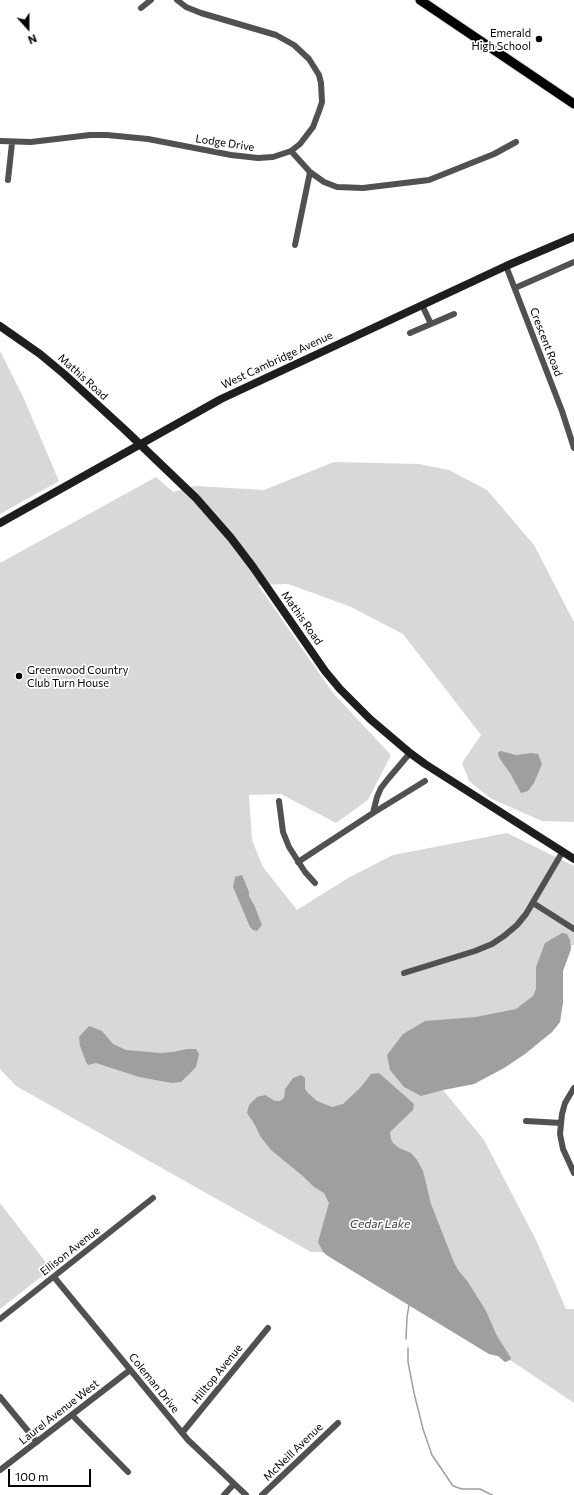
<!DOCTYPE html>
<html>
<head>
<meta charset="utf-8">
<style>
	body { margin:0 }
	#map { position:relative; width:574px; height:1495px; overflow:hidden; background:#fff; font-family:Commissioner,sans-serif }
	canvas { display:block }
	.north { position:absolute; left:8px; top:8px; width:40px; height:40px; -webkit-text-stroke:3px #fff; paint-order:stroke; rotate:159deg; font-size:11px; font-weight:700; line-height:16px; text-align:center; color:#000 }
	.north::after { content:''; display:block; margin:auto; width:14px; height:18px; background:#000; clip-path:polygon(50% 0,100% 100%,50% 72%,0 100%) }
	.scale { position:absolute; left:8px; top:1469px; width:83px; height:18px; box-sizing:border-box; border:2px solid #000; border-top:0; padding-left:5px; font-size:12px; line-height:14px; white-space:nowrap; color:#000; -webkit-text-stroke:3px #fff; paint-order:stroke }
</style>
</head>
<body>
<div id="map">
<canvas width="574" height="1495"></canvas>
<div class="north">N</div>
<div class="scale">100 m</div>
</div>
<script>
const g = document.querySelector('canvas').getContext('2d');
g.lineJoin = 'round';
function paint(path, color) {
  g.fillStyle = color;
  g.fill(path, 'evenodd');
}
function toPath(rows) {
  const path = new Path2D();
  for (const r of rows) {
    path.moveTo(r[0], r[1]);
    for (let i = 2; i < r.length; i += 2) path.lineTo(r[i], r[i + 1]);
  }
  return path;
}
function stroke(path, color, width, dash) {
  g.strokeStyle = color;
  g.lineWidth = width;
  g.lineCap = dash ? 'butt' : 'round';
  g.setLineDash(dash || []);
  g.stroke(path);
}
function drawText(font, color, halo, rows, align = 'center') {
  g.font = font + ' Commissioner,sans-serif';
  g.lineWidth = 3.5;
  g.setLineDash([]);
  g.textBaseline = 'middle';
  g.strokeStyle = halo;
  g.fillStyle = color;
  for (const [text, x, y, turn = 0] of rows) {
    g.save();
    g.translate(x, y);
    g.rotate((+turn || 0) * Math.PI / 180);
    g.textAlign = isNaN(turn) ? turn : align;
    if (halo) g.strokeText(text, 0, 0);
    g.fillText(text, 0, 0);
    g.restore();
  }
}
const green = toPath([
	[0,351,24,399,59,481,0,514],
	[334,462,419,464,449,470,487,490,534,545,574,622,574,822,542,821,490,798,469,781,462,763,481,735,403,634,349,606,288,584,258,585,333,693,391,755,368,800,336,823,281,794,249,795,252,840,263,867,297,910,348,878,393,855,507,833,574,866,574,945,572,945,571,949,563,971,563,1002,560,1022,552,1032,525,1054,504,1068,474,1084,443,1090,484,1140,536,1240,566,1309,574,1309,574,1403,510,1360,505,1362,498,1356,489,1354,328,1256,323,1252,311,1252,16,1086,0,1069,0,563,156,477,173,492,195,486,264,490],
	[0,1203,51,1269,0,1309]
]);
const water = toPath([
	[501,751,516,755,531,753,538,754,542,764,534,783,528,791,521,793,510,773,500,759,498,754,498,752],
	[242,875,249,892,249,896,255,907,262,925,257,931,253,930,250,927,233,887,235,877],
	[562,933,567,934,570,940,571,949,563,971,563,1002,560,1022,552,1032,525,1054,504,1068,474,1084,443,1090,421,1096,404,1087,390,1070,387,1055,403,1034,425,1021,476,1017,516,1009,533,996,536,989,536,967,545,943],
	[89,1026,102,1031,113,1044,126,1050,161,1053,173,1052,187,1049,196,1049,199,1054,196,1067,181,1082,172,1083,139,1077,96,1063,88,1065,86,1062,80,1046,79,1037],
	[379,1073,414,1104,413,1110,390,1132,391,1139,393,1143,399,1148,411,1153,417,1160,423,1171,431,1204,453,1260,458,1270,468,1282,486,1311,497,1336,511,1358,510,1360,505,1362,498,1356,489,1354,328,1256,323,1252,318,1242,329,1203,324,1193,314,1187,304,1177,271,1150,260,1136,255,1125,247,1113,249,1105,257,1097,265,1095,275,1101,280,1101,284,1098,285,1089,288,1085,293,1078,301,1075,305,1078,305,1089,308,1093,317,1101,332,1107,343,1104,361,1087,371,1074]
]);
const stream = toPath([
	[406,1339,407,1317,409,1305],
	[408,1348,408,1362,414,1393,423,1429,432,1455,453,1486,462,1489,480,1489,492,1495]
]);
const street = toPath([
	[141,8,151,0],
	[0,141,31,142,90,135,107,135,148,139,231,155,258,158,273,157,291,151,300,144,313,127,319,111,322,102,321,83,319,75,309,59,294,45,276,35,201,13,186,7,177,0],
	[291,151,310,172,324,182,337,187,363,188,429,180,494,154,516,142],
	[8,180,12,143],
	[295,245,310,172],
	[506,266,562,411,574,448],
	[515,288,574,262],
	[422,305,431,324],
	[410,333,454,314],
	[279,801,283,832,289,847,305,872,315,883],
	[373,813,425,781],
	[298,862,373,813,377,797,381,788,388,779,410,753],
	[533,903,574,929],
	[404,973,475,951,492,944,504,936,517,925,526,914,563,851],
	[574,1088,565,1103,562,1114,560,1134,563,1149,574,1173],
	[526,1121,561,1123],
	[54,1277,188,1440,246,1495],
	[0,1319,153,1198],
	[0,1397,37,1442],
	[72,1415,128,1472],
	[182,1433,268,1328],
	[0,1470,130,1370],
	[224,1495,234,1484],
	[262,1495,338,1423]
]);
const secondary = toPath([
	[0,326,40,354,64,374,124,429,196,498,231,538,253,567,325,671,340,689,370,719,410,753,425,764,574,859],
	[0,523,221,399,506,266,574,237]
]);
const primary = toPath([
	[420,0,574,104]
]);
const markers = [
	[539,39,4,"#000"],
	[19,676,4,"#000"]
];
const poiNames = [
	["Emerald",531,33],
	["High School",531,46],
	["Greenwood Country",27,670,"left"],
	["Club Turn House",27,683,"left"]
];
const streetNames = [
	["Lodge Drive",225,143,9],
	["Crescent Road",546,342,69],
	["West Cambridge Avenue",277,360,-25],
	["Mathis Road",83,377,42],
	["Mathis Road",302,618,55],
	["Ellison Avenue",70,1251,-38],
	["Hilltop Avenue",217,1374,-51],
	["Coleman Drive",154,1383,51],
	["Laurel Avenue West",59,1412,-38],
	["McNeill Avenue",293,1452,-44]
];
const waterNames = [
	["Cedar Lake",380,1224]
];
paint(green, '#d8d8d8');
paint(water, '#9f9f9f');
stroke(stream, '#9f9f9f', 1.5);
stroke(primary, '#dbdbdb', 11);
stroke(street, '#515151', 6);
stroke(secondary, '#1e1e1e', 8);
stroke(primary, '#000', 9);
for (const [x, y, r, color] of markers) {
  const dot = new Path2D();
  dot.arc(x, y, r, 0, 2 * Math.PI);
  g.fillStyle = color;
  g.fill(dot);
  stroke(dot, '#fff', 1.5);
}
drawText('11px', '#000', '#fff', poiNames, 'right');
drawText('11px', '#000', '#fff', streetNames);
drawText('italic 12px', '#404040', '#fff', waterNames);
</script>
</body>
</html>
